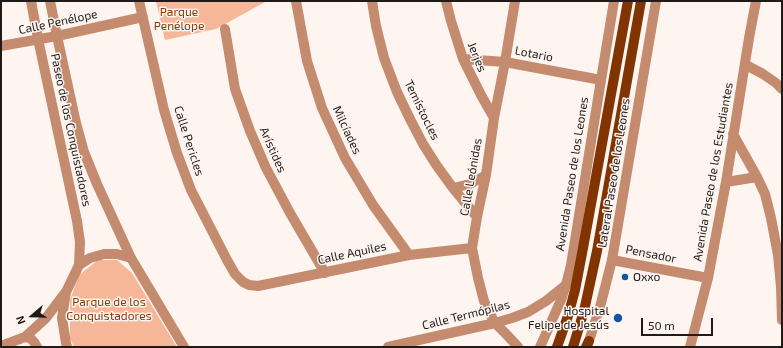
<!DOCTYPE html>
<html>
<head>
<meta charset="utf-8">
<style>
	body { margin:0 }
	#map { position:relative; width:783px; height:348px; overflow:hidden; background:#fef5f1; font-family:"Exo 2",sans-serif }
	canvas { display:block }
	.frame { position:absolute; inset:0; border:2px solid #201b19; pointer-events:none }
	.north { position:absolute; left:12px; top:296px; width:40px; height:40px; -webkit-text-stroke:3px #fef5f1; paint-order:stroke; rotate:250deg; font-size:11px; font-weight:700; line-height:16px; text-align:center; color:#201b19 }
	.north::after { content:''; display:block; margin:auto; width:14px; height:18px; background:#201b19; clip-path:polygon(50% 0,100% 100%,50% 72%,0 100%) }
	.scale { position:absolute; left:641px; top:318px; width:72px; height:18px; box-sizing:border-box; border:2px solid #201b19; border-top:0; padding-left:5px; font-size:12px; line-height:14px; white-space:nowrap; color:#201b19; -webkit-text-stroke:3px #fef5f1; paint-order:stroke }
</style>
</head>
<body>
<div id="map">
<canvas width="783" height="348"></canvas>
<div class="frame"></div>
<div class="north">N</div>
<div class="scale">50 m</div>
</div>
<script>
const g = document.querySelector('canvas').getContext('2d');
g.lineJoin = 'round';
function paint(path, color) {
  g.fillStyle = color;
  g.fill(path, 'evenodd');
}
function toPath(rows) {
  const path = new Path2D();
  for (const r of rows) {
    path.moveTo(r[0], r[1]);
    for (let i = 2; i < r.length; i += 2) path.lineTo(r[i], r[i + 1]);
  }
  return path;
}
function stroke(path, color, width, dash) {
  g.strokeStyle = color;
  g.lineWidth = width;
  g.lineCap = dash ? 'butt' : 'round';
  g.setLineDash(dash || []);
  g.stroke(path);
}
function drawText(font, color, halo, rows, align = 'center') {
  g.font = font + ' "Exo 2",sans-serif';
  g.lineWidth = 3;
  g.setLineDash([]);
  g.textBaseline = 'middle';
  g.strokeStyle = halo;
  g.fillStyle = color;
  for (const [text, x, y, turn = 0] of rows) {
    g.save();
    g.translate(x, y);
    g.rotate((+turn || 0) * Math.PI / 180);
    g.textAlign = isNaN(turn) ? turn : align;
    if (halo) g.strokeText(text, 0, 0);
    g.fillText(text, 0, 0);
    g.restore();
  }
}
const green = toPath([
	[156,1,267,1,216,29,165,40],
	[98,260,117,260,132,273,177,347,74,347,70,338,70,300,79,275]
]);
const minor = toPath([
	[31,1,38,39,77,221,80,242,79,265,66,292,62,318,66,343,67,347],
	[50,1,57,36,76,123,84,152,97,184,131,258,184,347],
	[139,1,164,110,177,153,191,190,227,260,235,274,243,282,249,285,258,286,409,255,472,248],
	[296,1,307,61,322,108,345,158,373,205,409,255],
	[372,1,376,26,384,58,397,92,410,119,423,144,437,166,453,188,477,217],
	[446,1,451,21,463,59,481,95,494,118],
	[515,1,505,62,494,118,486,175,477,217,472,248,478,278,484,301,489,312,495,323,507,335,518,347],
	[225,29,235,89,250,131,266,168,290,213,325,273],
	[1,46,57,36,143,17],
	[463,59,505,62,601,80],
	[746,65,763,74,776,83,782,89],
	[733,134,757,177,765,194,771,218,778,255,781,287,782,320],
	[726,182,757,177],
	[453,188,470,184,486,175],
	[612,260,708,278],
	[79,265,90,258,104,254,117,254,131,258],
	[25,337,30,338,34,342,37,347],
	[1,346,25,337,46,318,65,293],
	[388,347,495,323,512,318,528,312,546,301,566,285],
	[690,347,708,278,726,182,749,38,756,1]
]);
const tertiary = toPath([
	[540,347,561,300,566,285,571,265,601,80,614,1],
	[587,347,600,307,612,260,656,1]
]);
const primary = toPath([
	[557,347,568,316,575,290,583,248,628,1],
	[573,347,584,311,597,251,641,1],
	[586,347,589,341]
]);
const markers = [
	[625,277,4,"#1354a4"],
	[618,318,5,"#1354a4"]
];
const parkNames = [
	["Parque",179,12],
	["Penélope",179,26],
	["Parque de los",109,302],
	["Conquistadores",109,316]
];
const streetNames = [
	["Calle Penélope",58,22,-12],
	["Lotario",534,54,11],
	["Jerjes",477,57,68],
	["Temístocles",422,110,64],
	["Paseo de los Conquistadores",71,130,78],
	["Milcíades",347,130,65],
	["Calle Pericles",189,141,72],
	["Arístides",273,150,66],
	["Avenida Paseo de los Estudiantes",713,172,-80],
	["Lateral Paseo de los Leones",614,173,-81],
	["Avenida Paseo de los Leones",572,174,-81],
	["Calle Leónidas",471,177,-80],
	["Calle Aquiles",352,253,-12],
	["Pensador",651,254,11],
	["Calle Termópilas",466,315,-14]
];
const poiNames = [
	["Oxxo",633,277],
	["Hospital",609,311,"right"],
	["Felipe de Jesús",609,325,"right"]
];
paint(green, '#f6b698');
stroke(minor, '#c48b6f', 10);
stroke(tertiary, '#c48b6f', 10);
stroke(primary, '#823400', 10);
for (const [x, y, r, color] of markers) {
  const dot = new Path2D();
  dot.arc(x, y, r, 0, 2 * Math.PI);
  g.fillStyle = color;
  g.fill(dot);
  stroke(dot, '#fef5f1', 1.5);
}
drawText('12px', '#873a09', '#fef5f1', parkNames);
drawText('12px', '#201b19', '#fef5f1', streetNames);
drawText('12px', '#201b19', '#fef5f1', poiNames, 'left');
</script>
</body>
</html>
